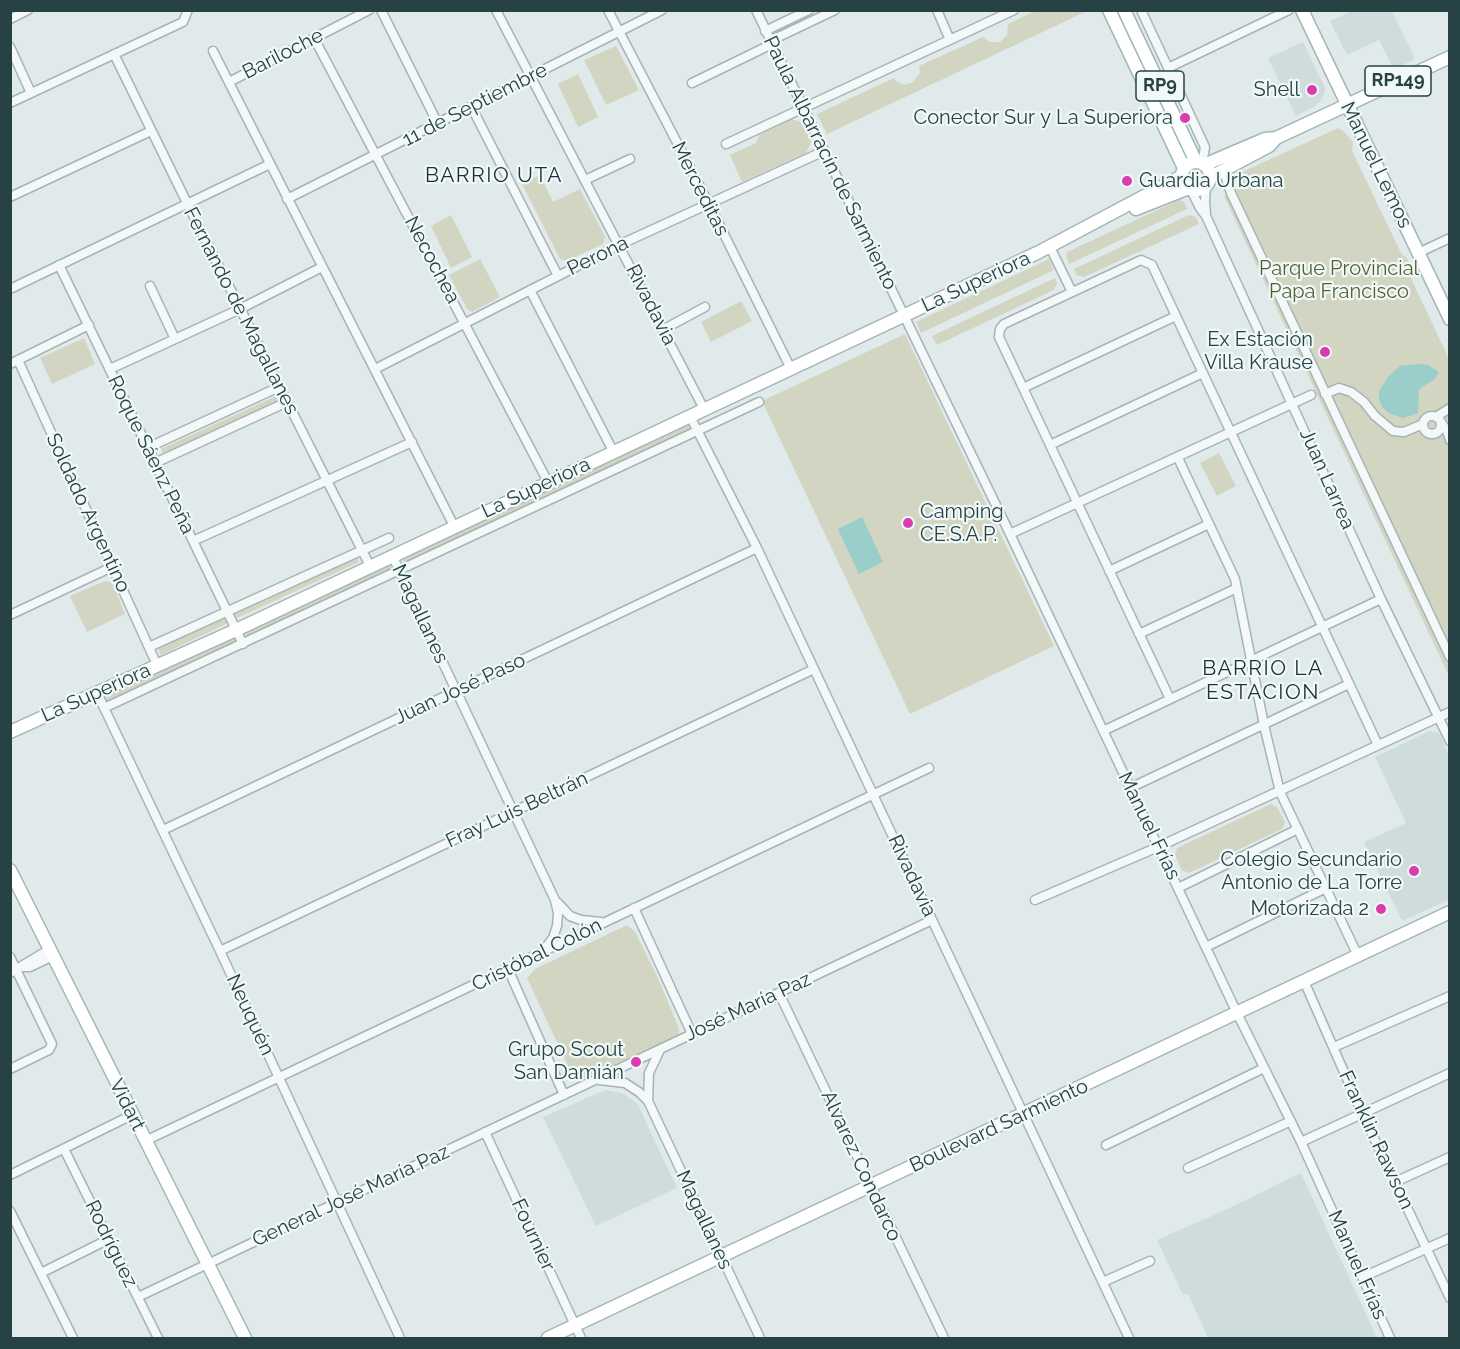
<!DOCTYPE html>
<html>
<head>
<meta charset="utf-8">
<style>
	body { margin:0 }
	#map { position:relative; width:1460px; height:1349px; overflow:hidden; background:#e0eaeb; font-family:Raleway,sans-serif }
	canvas { display:block }
	.frame { position:absolute; inset:0; border:12px solid #274244; pointer-events:none }
</style>
</head>
<body>
<div id="map">
<canvas width="1460" height="1349"></canvas>
<div class="frame"></div>
</div>
<script>
const g = document.querySelector('canvas').getContext('2d');
g.lineJoin = 'round';
function paint(path, color) {
  g.fillStyle = color;
  g.fill(path, 'evenodd');
}
function toPath(rows) {
  const path = new Path2D();
  for (const r of rows) {
    if (r.length === 3) {
      path.moveTo(r[0] + r[2], r[1]);
      path.arc(r[0], r[1], r[2], 0, 2 * Math.PI);
      continue;
    }
    path.moveTo(r[0], r[1]);
    for (let i = 2; i < r.length; i += 2) path.lineTo(r[i], r[i + 1]);
  }
  return path;
}
function stroke(path, color, width, dash) {
  g.strokeStyle = color;
  g.lineWidth = width;
  g.lineCap = dash ? 'butt' : 'round';
  g.setLineDash(dash || []);
  g.stroke(path);
}
function drawText(font, color, halo, rows, align = 'center') {
  g.font = font + ' Raleway,sans-serif';
  g.lineWidth = 4.5;
  g.setLineDash([]);
  g.textBaseline = 'middle';
  g.strokeStyle = halo;
  g.fillStyle = color;
  for (const [text, x, y, turn = 0] of rows) {
    g.save();
    g.translate(x, y);
    g.rotate((+turn || 0) * Math.PI / 180);
    g.textAlign = isNaN(turn) ? turn : align;
    if (halo) g.strokeText(text, 0, 0);
    g.fillText(text, 0, 0);
    g.restore();
  }
}
const built = toPath([
	[1352,11,1392,11,1415,59,1394,69,1379,40,1347,55,1330,21],
	[1303,42,1325,88,1325,92,1320,102,1314,107,1296,116,1268,58],
	[1430,731,1439,733,1449,755,1449,900,1402,921,1364,842,1406,823,1375,757],
	[605,1090,622,1093,637,1103,677,1188,596,1226,543,1117],
	[1301,1173,1377,1338,1208,1338,1188,1294,1183,1295,1157,1240,1221,1212]
]);
const green = toPath([
	[1037,10,1087,11,827,134,817,114,894,78,897,82,904,85,913,82,920,73,919,66,983,37,990,42,1000,42,1007,35,1008,24],
	[616,46,639,90,606,105,584,60],
	[578,74,598,117,578,127,558,84],
	[792,119,803,123,811,142,806,153,742,182,730,155,756,143,759,135],
	[1338,128,1343,131,1353,142,1352,151,1402,255,1407,258,1411,268,1409,274,1449,359,1449,676,1224,196,1240,188,1237,182,1240,173],
	[540,175,553,202,580,189,605,237,603,244,567,261,560,259,522,184],
	[1179,200,1184,202,1187,209,1069,264,1066,256,1067,252],
	[451,215,472,257,451,268,431,226],
	[1189,215,1196,217,1199,224,1084,277,1076,275,1074,269],
	[480,259,500,297,472,312,467,309,449,275],
	[1049,259,1054,270,921,333,916,322],
	[1055,278,1057,283,1054,290,937,345,932,336],
	[741,301,752,321,711,342,701,322],
	[905,334,1054,646,910,714,762,401],
	[84,338,95,364,52,384,40,358],
	[276,396,278,401,163,454,161,449],
	[688,424,691,430,405,563,400,558],
	[1219,453,1236,486,1217,496,1200,463],
	[357,556,359,562,237,618,234,611],
	[389,563,392,569,247,636,245,629],
	[105,581,112,582,125,614,87,632,70,596],
	[225,616,228,623,161,655,157,647],
	[235,636,239,643,106,701,105,695],
	[1271,804,1277,807,1285,822,1282,829,1189,873,1182,870,1175,855,1177,848],
	[627,925,635,932,657,976,678,1026,679,1035,581,1079,573,1077,527,978,535,969]
]);
const water = toPath([
	[1418,364,1428,365,1439,372,1435,379,1419,389,1418,413,1403,418,1389,413,1382,407,1379,399,1379,391,1388,377,1400,366],
	[862,517,883,562,859,574,838,529]
]);
const street = toPath([
	[381,10,438,124],
	[496,10,704,409],
	[608,10,709,204,791,369],
	[756,10,1010,534,1237,1013,1301,1142,1390,1338],
	[937,10,950,40],
	[1141,10,1205,147,1202,164],
	[10,19,28,10],
	[765,31,809,10],
	[314,38,548,482],
	[770,41,835,10],
	[10,47,31,93],
	[213,51,454,526],
	[114,54,188,205,370,566],
	[1168,68,1289,10],
	[229,82,369,10],
	[692,83,772,44],
	[10,103,183,22,188,10],
	[472,108,558,276],
	[726,144,1014,10],
	[1223,170,1231,193,1450,657],
	[585,180,630,159],
	[1190,188,1200,208,1206,216,1381,599,1450,741],
	[10,197,151,131],
	[287,199,662,10],
	[1206,215,1205,201,1206,184],
	[1050,247,1072,292],
	[1418,253,1450,238],
	[59,265,243,644],
	[150,286,175,339],
	[10,289,270,164],
	[530,290,613,451],
	[664,329,705,307],
	[18,360,157,665],
	[10,364,89,325],
	[110,369,240,309,322,267],
	[375,369,619,245,824,151],
	[1023,388,1176,316],
	[1325,394,1339,388,1351,392,1364,402,1375,416,1393,431,1404,432,1423,424],
	[1432,425,9],
	[690,416,757,548,1129,1338],
	[1436,417,1450,408],
	[1441,422,1447,431,1450,440],
	[1050,445,1203,373],
	[147,448,279,387],
	[1178,458,1235,579,1264,725,1280,792,1358,956],
	[155,463,287,402],
	[1010,534,1311,395],
	[193,541,412,442],
	[392,555,555,900,558,913,557,926,553,938,543,951],
	[1109,571,1209,524],
	[10,615,112,567],
	[1139,634,1237,588],
	[149,647,389,538],
	[97,693,220,951,400,1338],
	[1170,699,999,337,1000,329,1004,324,1141,260,1152,265,1378,745],
	[104,708,759,402],
	[1103,731,1381,599],
	[1130,788,1349,684],
	[163,830,757,548],
	[1178,888,1298,829],
	[1035,900,1158,847,1450,712],
	[558,903,570,916,581,920,601,922],
	[634,908,692,1034],
	[1206,947,1326,888],
	[220,951,814,669],
	[10,957,52,1044,49,1050,10,1069],
	[23,967,30,967,53,956],
	[508,969,564,1095],
	[10,973,50,949],
	[1304,981,1362,1113,1450,1298],
	[779,993,944,1338],
	[1334,1047,1450,996],
	[599,1080,625,1083,639,1092,648,1101,760,1338],
	[648,1101,649,1073,660,1050],
	[485,1132,581,1338],
	[145,1141,929,768],
	[1301,1142,1450,1073],
	[1106,1145,1264,1068],
	[64,1149,158,1338],
	[1188,1168,1291,1121],
	[10,1175,132,1115],
	[1395,1182,1450,1157],
	[10,1211,73,1338],
	[41,1273,109,1239],
	[1363,1277,1450,1238],
	[1103,1282,1150,1261],
	[138,1297,932,920]
]);
const secondary = toPath([
	[1302,10,1450,319],
	[1136,209,1189,188],
	[10,732,236,630,1039,252,1182,176],
	[10,870,245,1338],
	[548,1338,1450,912]
]);
const primary = toPath([
	[1109,10,1184,168],
	[1124,10,1196,162],
	[1196,176,14],
	[1204,165,1265,139,1276,138],
	[1209,178,1269,146,1276,138,1450,57]
]);
const markers = [
	[1312,90,6,"#da3bae"],
	[1185,118,6,"#da3bae"],
	[1127,181,6,"#da3bae"],
	[1325,352,6,"#da3bae"],
	[908,523,6,"#da3bae"],
	[1414,871,6,"#da3bae"],
	[1381,909,6,"#da3bae"],
	[636,1062,6,"#da3bae"]
];
const shields = [
	[1398,81,66],
	[1160,86,48]
];
const shieldNames = [
	["RP149",1398,81],
	["RP9",1160,86]
];
const streetNames = [
	["Bariloche",283,54,-27],
	["11 de Septiembre",475,105,-27],
	["Paula Albarracín de Sarmiento",830,163,64],
	["Manuel Lemos",1376,165,64],
	["Merceditas",700,189,63],
	["Perona",598,256,-26],
	["Necochea",432,260,62],
	["La Superiora",976,282,-25],
	["Rivadavia",651,305,63],
	["Fernando de Magallanes",241,311,63],
	["Roque Sáenz Peña",151,455,64],
	["Juan Larrea",1327,479,66],
	["La Superiora",536,488,-25],
	["Soldado Argentino",88,513,65],
	["Magallanes",420,614,65],
	["Juan José Paso",460,689,-25],
	["La Superiora",96,693,-24],
	["Fray Luis Beltrán",517,810,-25],
	["Manuel Frías",1149,826,64],
	["Rivadavia",912,876,65],
	["Cristóbal Colón",537,955,-26],
	["José María Paz",748,1007,-25],
	["Neuquén",250,1015,65],
	["Vidart",127,1105,63],
	["Boulevard Sarmiento",999,1126,-25],
	["Franklin Rawson",1376,1140,65],
	["Alvarez Condarco",861,1166,65],
	["General José María Paz",351,1196,-25],
	["Magallanes",704,1220,65],
	["Fournier",533,1235,65],
	["Rodríguez",111,1244,64],
	["Manuel Frías",1357,1265,66]
];
const poiNames = [
	["Shell",1300,90],
	["Conector Sur y La Superiora",1173,118],
	["Guardia Urbana",1139,181,"left"],
	["Ex Estación",1313,340],
	["Villa Krause",1313,363],
	["Camping",920,512,"left"],
	["CE.S.A.P.",920,535,"left"],
	["Colegio Secundario",1402,860],
	["Antonio de La Torre",1402,883],
	["Motorizada 2",1369,909],
	["Grupo Scout",624,1050],
	["San Damián",624,1073]
];
const parkNames = [
	["Parque Provincial",1339,269],
	["Papa Francisco",1339,292]
];
const neighbourhoodNames = [
	["BARRIO UTA",494,176],
	["BARRIO LA",1263,669],
	["ESTACION",1263,693]
];
paint(built, '#cedcdd');
paint(green, '#d2d5c1');
paint(water, '#99ceca');
stroke(street, '#a5b4b6', 11);
stroke(secondary, '#a5b4b6', 15);
stroke(primary, '#9fb7b7', 15);
stroke(street, '#f4f8f8', 8);
stroke(secondary, '#fff', 12);
stroke(primary, '#fff', 12);
for (const [x, y, r, color] of markers) {
  const dot = new Path2D();
  dot.arc(x, y, r, 0, 2 * Math.PI);
  g.fillStyle = color;
  g.fill(dot);
  stroke(dot, '#f0f8f8', 2);
}
for (const [x, y, w] of shields) {
  const box = new Path2D();
  box.roundRect(x - w / 2, y - 15, w, 30, 4.5);
  g.fillStyle = '#f0f8f8';
  g.fill(box);
  stroke(box, '#274244', 1.5);
}
drawText('bold 18px', '#274244', null, shieldNames);
drawText('20px', '#274244', '#f0f8f8', streetNames);
drawText('20px', '#274244', '#f0f8f8', poiNames, 'right');
drawText('20px', '#566133', '#f0f8f8', parkNames);
g.letterSpacing = '1.5px';
drawText('21px', '#1a3234', '#f0f8f8', neighbourhoodNames);
g.letterSpacing = '0px';
</script>
</body>
</html>
